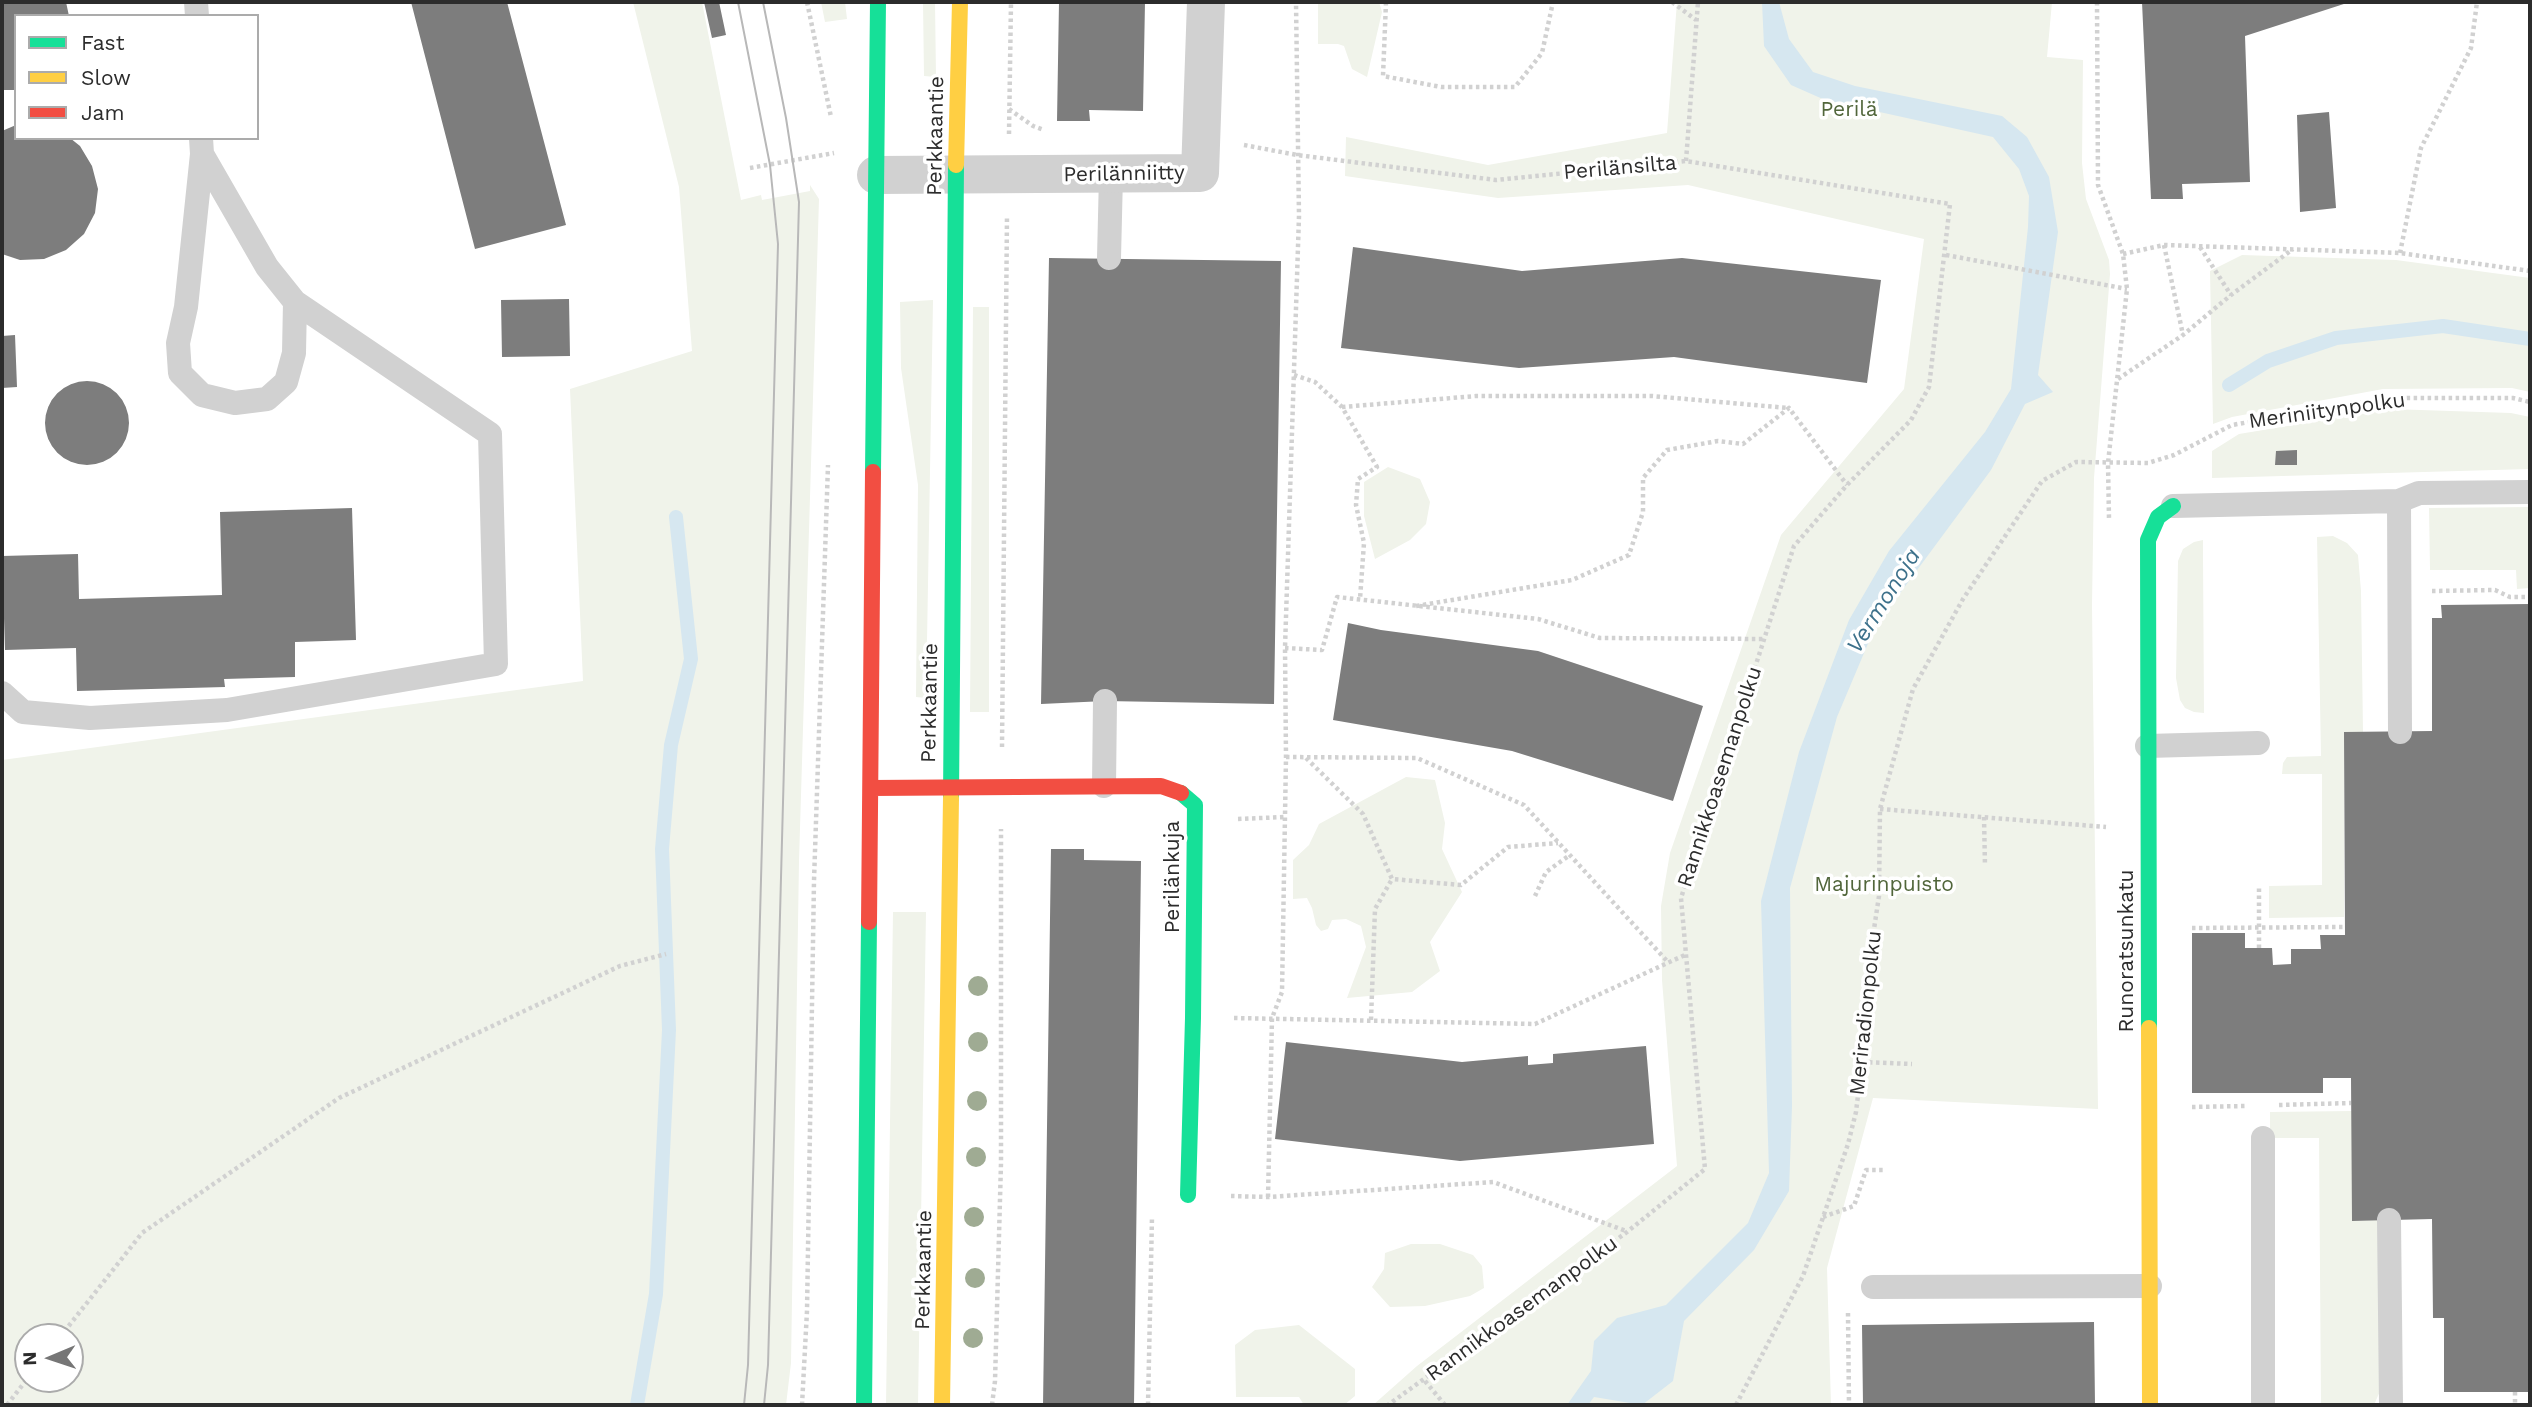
<!DOCTYPE html>
<html>
<head>
<meta charset="utf-8">
<style>
	body { margin:0 }
	#map { position:relative; width:2532px; height:1407px; overflow:hidden; background:#fff; font-family:"Work Sans",sans-serif }
	canvas { display:block }
	.frame { position:absolute; inset:0; border:4px solid #2c2c2c; pointer-events:none }
	.legend { position:absolute; left:14px; top:14px; width:245px; height:126px; box-sizing:border-box; background:#fff; border:2px solid #ababab; margin:0; padding:9px 12px; list-style:none; font-size:21px; color:#2c2c2c }
	.legend li { display:flex; align-items:center; gap:14px; height:35px }
	.legend b { width:35px; border:2px solid #ababab }
	.north { position:absolute; left:14px; top:1323px; width:70px; height:70px; box-sizing:border-box; background:#fff; border:2px solid #ababab; border-radius:50%; rotate:268deg; font-size:19px; font-weight:700; line-height:28px; text-align:center; color:#2c2c2c }
	.north::after { content:''; display:block; margin:auto; width:24px; height:32px; background:#767676; clip-path:polygon(50% 0,100% 100%,50% 72%,0 100%) }
</style>
</head>
<body>
<div id="map">
<canvas width="2532" height="1407"></canvas>
<div class="frame"></div>
<ul class="legend">
<li><b style="height:9px;background:#16e098"></b>Fast</li>
<li><b style="height:9px;background:#ffcf43"></b>Slow</li>
<li><b style="height:9px;background:#f24e42"></b>Jam</li>
</ul>
<div class="north">N</div>
</div>
<script>
const g = document.querySelector('canvas').getContext('2d');
g.lineJoin = 'round';
function paint(path, color) {
  g.fillStyle = color;
  g.fill(path, 'evenodd');
}
function toPath(rows) {
  const path = new Path2D();
  for (const r of rows) {
    if (r.length === 3) {
      path.moveTo(r[0] + r[2], r[1]);
      path.arc(r[0], r[1], r[2], 0, 2 * Math.PI);
      continue;
    }
    path.moveTo(r[0], r[1]);
    for (let i = 2; i < r.length; i += 2) path.lineTo(r[i], r[i + 1]);
  }
  return path;
}
function stroke(path, color, width, dash) {
  g.strokeStyle = color;
  g.lineWidth = width;
  g.lineCap = dash ? 'butt' : 'round';
  g.setLineDash(dash || []);
  g.stroke(path);
}
function drawText(font, color, halo, rows, align = 'center') {
  g.font = font + ' "Work Sans",sans-serif';
  g.lineWidth = 7;
  g.setLineDash([]);
  g.textBaseline = 'middle';
  g.strokeStyle = halo;
  g.fillStyle = color;
  for (const [text, x, y, turn = 0] of rows) {
    g.save();
    g.translate(x, y);
    g.rotate((+turn || 0) * Math.PI / 180);
    g.textAlign = isNaN(turn) ? turn : align;
    if (halo) g.strokeText(text, 0, 0);
    g.fillText(text, 0, 0);
    g.restore();
  }
}
const green = toPath([
	[633,2,702,2,741,200,761,195,762,200,810,191,810,185,819,199,799,861,791,1363,786,1405,2,1405,2,760,583,681,570,389,692,351,679,187],
	[28,1337,70,1337,70,1379,28,1379],
	[821,2,845,2,847,19,825,22],
	[923,2,935,2,936,77,924,76],
	[1318,2,1379,2,1382,12,1367,77,1352,69,1344,46,1338,44,1318,44],
	[1677,2,2052,2,2047,57,2083,60,2082,163,2086,199,2109,260,2110,274,2094,478,2092,605,2098,1109,1873,1098,1827,1268,1831,1405,1373,1405,1417,1366,1677,1166,1662,980,1661,906,1670,853,1781,535,1904,389,1924,239,1688,185,1498,198,1345,176,1346,137,1488,165,1667,133],
	[2242,255,2396,260,2530,278,2530,392,2512,388,2383,389,2232,417,2213,424,2210,271],
	[933,300,933,301,926,698,916,697,918,485,901,368,900,302],
	[973,307,989,307,989,712,970,712],
	[2390,409,2511,413,2530,417,2530,469,2212,478,2212,451,2239,434],
	[1388,467,1420,479,1430,502,1426,524,1410,540,1375,559,1364,516,1364,482],
	[2530,507,2530,588,2517,589,2516,570,2430,570,2429,508],
	[2333,536,2347,543,2358,555,2361,591,2363,732,2344,732,2344,917,2269,918,2269,886,2322,885,2322,774,2282,774,2283,763,2287,757,2321,756,2317,537],
	[2203,540,2203,555,2204,713,2194,712,2185,708,2180,700,2176,678,2178,561,2183,549,2194,542],
	[1406,777,1435,780,1445,823,1442,849,1462,892,1430,942,1440,971,1412,992,1347,998,1366,947,1361,926,1346,919,1332,920,1328,929,1321,931,1316,925,1312,908,1307,898,1293,899,1293,860,1309,845,1319,824],
	[893,912,926,912,918,1405,886,1405],
	[2352,1111,2352,1221,2379,1220,2380,1391,2374,1405,2321,1405,2319,1138,2270,1138,2270,1112],
	[1411,1244,1440,1244,1473,1255,1482,1266,1484,1288,1470,1296,1425,1306,1390,1307,1372,1287,1384,1269,1385,1253],
	[1299,1325,1355,1369,1355,1396,1344,1405,1304,1405,1299,1397,1236,1397,1235,1345,1255,1330]
]);
const water = toPath([
	[1762,2,1779,2,1789,39,1813,72,1855,86,2002,116,2027,137,2049,177,2058,232,2038,375,2053,392,2025,404,1991,470,1875,627,1837,717,1790,888,1792,1106,1789,1191,1754,1250,1684,1321,1673,1381,1642,1405,1594,1397,1588,1405,1567,1405,1591,1371,1594,1341,1617,1318,1666,1305,1748,1223,1769,1173,1761,901,1799,752,1849,620,1889,551,1985,432,2011,389,2028,227,2029,196,2019,169,1993,137,1825,100,1791,85,1764,46]
]);
const stream = toPath([
	[2229,385,2268,361,2336,338,2443,326,2530,339],
	[637,1405,656,1294,669,1030,662,849,671,745,691,659,676,517]
]);
const building = toPath([
	[2,2,66,2,69,16,16,16,16,90,2,90],
	[411,2,507,2,566,225,475,249],
	[704,2,719,2,726,35,712,38],
	[1059,2,1145,2,1143,111,1089,110,1090,121,1057,121],
	[2142,2,2350,2,2245,36,2250,182,2182,184,2183,199,2151,199],
	[2329,112,2336,208,2300,212,2297,115],
	[16,125,16,138,70,138,80,146,92,166,98,189,95,213,84,234,66,250,44,259,20,260,2,254,2,131],
	[1353,247,1522,271,1682,258,1881,280,1867,383,1674,357,1519,368,1341,348],
	[1049,258,1281,261,1274,704,1105,701,1041,704],
	[569,299,570,356,502,357,501,300],
	[15,335,17,387,2,388,2,336],
	[87,423,42],
	[2297,450,2297,465,2275,465,2276,451],
	[352,508,356,640,295,642,295,677,224,679,225,687,77,691,76,648,5,650,2,556,78,554,79,599,222,595,220,512],
	[2530,604,2530,1392,2444,1392,2444,1318,2433,1318,2432,1219,2352,1221,2351,1078,2323,1078,2323,1093,2192,1093,2192,933,2245,933,2245,948,2272,948,2273,965,2291,964,2291,949,2321,949,2320,935,2345,935,2344,732,2432,731,2432,618,2442,618,2441,605],
	[1348,623,1381,630,1538,651,1703,706,1673,801,1512,751,1333,720],
	[1051,849,1084,849,1084,860,1141,861,1134,1405,1043,1405],
	[1286,1042,1462,1062,1528,1056,1528,1065,1553,1063,1553,1054,1646,1046,1654,1144,1460,1161,1275,1139],
	[2094,1322,2095,1405,1863,1405,1862,1325]
]);
const path = toPath([
	[807,2,831,117],
	[1386,2,1383,76,1441,87,1515,87,1542,53,1553,2],
	[1672,2,1696,20],
	[2097,2,2098,185,2123,254,2127,289,2108,463,2109,519],
	[1009,109,1033,126,1044,130],
	[1009,134,1011,2],
	[1244,145,1297,155,1496,180,1686,161,1950,204,1929,387,1911,420,1847,485,1794,546,1681,898,1705,1169,1627,1232,1388,1405],
	[1686,161,1698,2],
	[750,168,834,153],
	[2164,245,2183,335],
	[2200,247,2231,295],
	[2400,253,2421,148,2471,48,2477,2],
	[2123,254,2164,245,2400,253,2530,271],
	[1946,255,2127,289],
	[1294,375,1315,382,1342,407,1377,467,1358,479,1356,505,1364,543,1360,599],
	[2118,379,2183,335,2231,295,2293,249],
	[1342,407,1476,396,1652,396,1788,408],
	[2432,591,2495,590,2510,597,2530,597],
	[1416,606,1572,580,1629,555,1643,512,1643,478,1667,450,1718,441,1743,444,1789,408,1847,485],
	[1285,648,1322,650,1337,597,1538,619,1600,638,1764,639],
	[1002,747,1007,216],
	[1286,757,1417,758,1524,805,1667,961],
	[1306,758,1363,814,1392,879,1461,885,1508,847,1558,843],
	[1880,809,2106,827],
	[1984,817,1985,866],
	[1238,819,1285,817],
	[1535,896,1546,872,1570,855],
	[2192,928,2344,927],
	[2259,948,2259,886],
	[1234,1018,1535,1024,1687,954],
	[1371,1020,1375,909,1392,879],
	[1862,1062,1912,1064],
	[2279,1105,2351,1103],
	[2192,1107,2246,1106],
	[1231,1196,1268,1197,1493,1182,1626,1231],
	[1268,1197,1272,1018,1282,992,1286,757,1285,648,1299,216,1296,2],
	[1823,1217,1854,1206,1866,1170,1886,1170],
	[1848,1313,1849,1405],
	[60,1337,142,1233,339,1098,620,966,666,954],
	[1425,1381,1445,1405],
	[2515,1392,2515,1405],
	[7,1405,28,1378],
	[802,1405,807,1311,814,881,828,465],
	[992,1405,995,1381,1001,1163,1001,829],
	[1148,1405,1152,1217],
	[1736,1405,1803,1276,1848,1144,1856,1112,1862,1062,1869,962,1879,896,1880,809,1913,689,1963,599,2042,481,2076,462,2148,463,2174,455,2232,425,2387,398,2513,398,2530,402]
]);
const lane = toPath([
	[196,2,197,16],
	[202,154,186,307,178,343,180,373,202,395,235,403,267,399,286,382,294,353,295,302],
	[1109,258,1111,175],
	[2399,501,2400,732],
	[2173,506,2399,501,2419,493,2530,492],
	[2,693,23,712,90,718,227,710,496,664,490,434,295,302,267,267,202,154,201,138],
	[2147,746,2258,743],
	[1104,786,1105,701],
	[2263,1138,2263,1405],
	[2389,1220,2391,1405],
	[1873,1287,2150,1286]
]);
const street = toPath([
	[876,175,1200,173,1206,2]
]);
const fast = toPath([
	[873,472,878,2],
	[1181,793,1195,805,1193,1018,1188,1195],
	[951,798,956,165],
	[2149,1028,2148,540,2158,517,2173,506],
	[864,1405,869,922]
]);
const slow = toPath([
	[956,165,960,2],
	[2149,1028,2150,1405],
	[942,1405,951,798]
]);
const jam = toPath([
	[871,788,1161,786,1181,793],
	[869,922,873,472]
]);
const tram = toPath([
	[738,2,770,165,778,244,748,1365,744,1405],
	[763,2,786,118,799,202,768,1365,764,1405]
]);
const trees = [
	[978,986],
	[978,1042],
	[977,1101],
	[976,1157],
	[974,1217],
	[975,1278],
	[973,1338]
];
const parkNames = [
	["Perilä",1849,110],
	["Majurinpuisto",1884,885]
];
const streetNames = [
	["Perkkaantie",936,136,-89],
	["Perilänsilta",1620,168,-5],
	["Perilänniitty",1124,174,-1],
	["Meriniitynpolku",2327,411,-8],
	["Perkkaantie",930,703,-89],
	["Rannikkoasemanpolku",1720,777,-72],
	["Perilänkuja",1173,877,-90],
	["Runoratsunkatu",2127,951,-90],
	["Meriradionpolku",1866,1013,-84],
	["Perkkaantie",924,1270,-89],
	["Rannikkoasemanpolku",1522,1309,-36]
];
const waterNames = [
	["Vermonoja",1884,601,-58]
];
paint(green, '#f0f3ea');
paint(water, '#d6e7f0');
stroke(stream, '#d6e7f0', 14);
paint(building, '#7d7d7d');
stroke(path, '#d1d1d1', 4.5, [3.5, 3.5]);
stroke(lane, '#d1d1d1', 24);
stroke(street, '#d1d1d1', 38);
stroke(fast, '#16e098', 16);
stroke(slow, '#ffcf43', 16);
stroke(jam, '#f24e42', 16);
stroke(tram, '#b8b8b8', 2);
g.fillStyle = '#9fab93';
for (const [x, y] of trees) {
  g.beginPath();
  g.arc(x, y, 10, 0, 2 * Math.PI);
  g.fill();
}
drawText('21px', '#51663b', '#fff', parkNames);
drawText('21px', '#2c2c2c', '#fff', streetNames);
drawText('italic 23px', '#3d718b', '#fff', waterNames);
</script>
</body>
</html>
